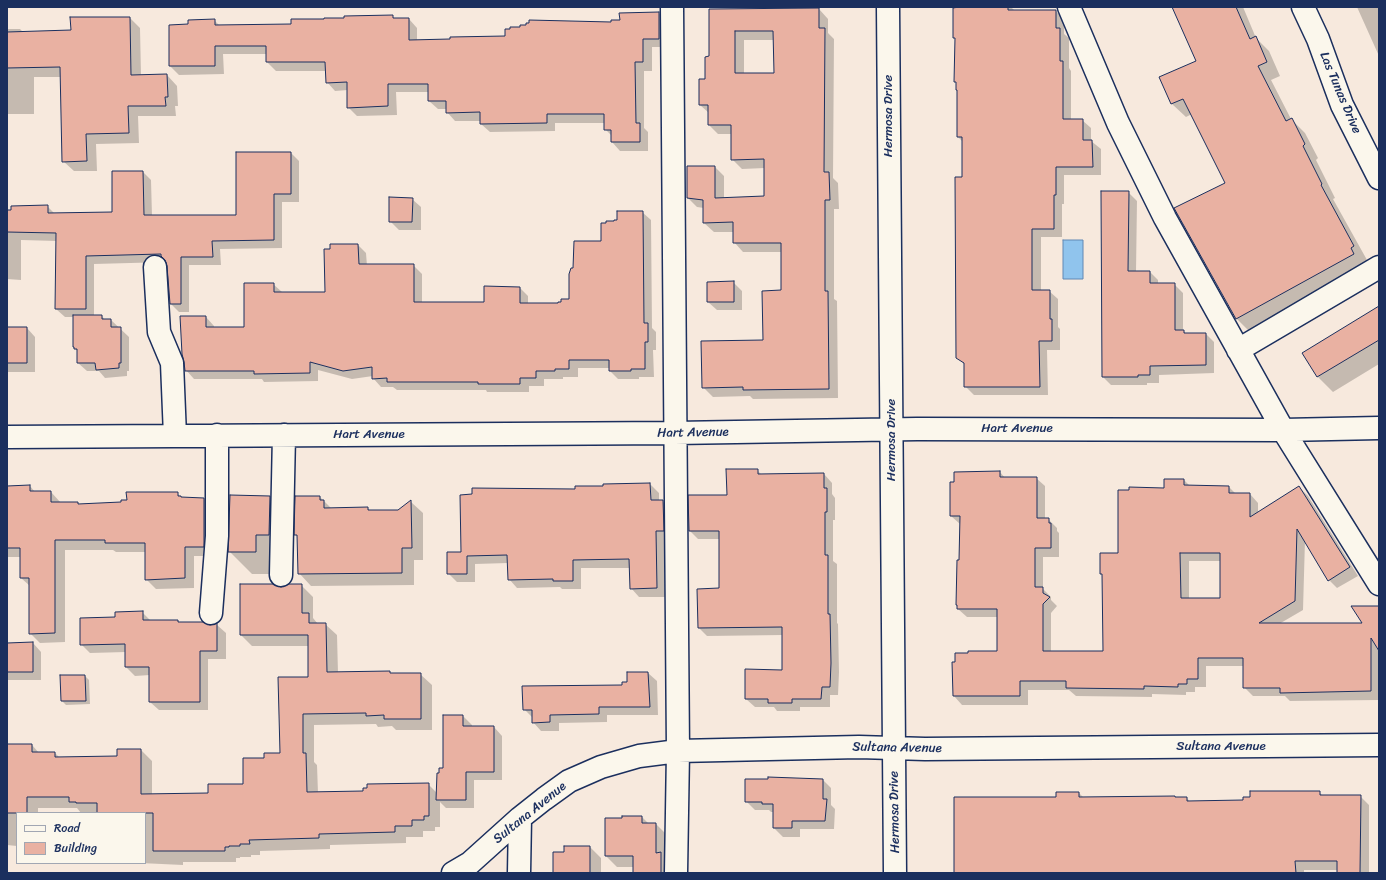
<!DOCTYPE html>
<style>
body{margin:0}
#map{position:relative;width:1386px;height:880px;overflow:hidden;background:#f7e9dd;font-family:Sriracha,sans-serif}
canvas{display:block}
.frame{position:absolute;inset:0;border:8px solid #1b2f5e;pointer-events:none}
.legend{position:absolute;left:16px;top:812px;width:130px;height:52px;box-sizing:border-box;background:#fbf7ec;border:1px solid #a1a7b3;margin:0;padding:5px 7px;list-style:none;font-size:12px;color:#1b2f5e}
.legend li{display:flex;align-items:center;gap:8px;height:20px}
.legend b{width:20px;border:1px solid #a1a7b3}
</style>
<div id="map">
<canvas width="1386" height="880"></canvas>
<div class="frame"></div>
<ul class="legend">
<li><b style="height:5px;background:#fbf7ec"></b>Road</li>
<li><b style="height:11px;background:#e9b1a2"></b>Building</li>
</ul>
</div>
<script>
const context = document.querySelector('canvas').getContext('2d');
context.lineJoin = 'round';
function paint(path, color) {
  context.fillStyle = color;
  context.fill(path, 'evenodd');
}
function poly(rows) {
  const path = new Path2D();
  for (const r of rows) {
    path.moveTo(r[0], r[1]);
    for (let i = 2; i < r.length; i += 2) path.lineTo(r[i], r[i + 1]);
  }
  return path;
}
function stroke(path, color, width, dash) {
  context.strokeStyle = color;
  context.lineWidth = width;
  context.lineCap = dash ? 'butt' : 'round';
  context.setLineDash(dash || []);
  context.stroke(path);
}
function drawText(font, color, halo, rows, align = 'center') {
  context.font = font + ' Sriracha,sans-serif';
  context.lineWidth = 3;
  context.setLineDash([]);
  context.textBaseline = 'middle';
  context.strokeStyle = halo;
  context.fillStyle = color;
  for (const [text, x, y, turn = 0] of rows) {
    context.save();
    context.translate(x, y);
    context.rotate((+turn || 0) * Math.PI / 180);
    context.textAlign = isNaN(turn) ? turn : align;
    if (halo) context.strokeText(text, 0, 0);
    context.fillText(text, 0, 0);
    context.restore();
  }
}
const water = poly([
 [1063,240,1083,240,1083,279,1063,279,1063,240]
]);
const shadow = poly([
 [960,7,1011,7,1015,11,1056,11,1064,20,1064,34,1069,38,1069,68,1071,71,1071,120,1082,120,1091,128,1091,141,1101,149,1101,175,1064,175,1064,204,1062,204,1062,237,1041,237,1041,291,1049,291,1058,299,1058,327,1060,329,1060,350,1047,350,1048,395,974,395,965,386,965,365,957,357,964,178,964,143,958,137,958,91,957,90,957,83,955,81,956,39,954,37],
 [1173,7,1243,7,1256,38,1269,51,1280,76,1271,80,1291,119,1305,133,1318,158,1316,160,1335,198,1333,199,1367,260,1364,262,1367,267,1250,332,1236,318,1226,184,1192,114,1186,117,1172,104,1197,62],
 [1357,7,1379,7,1379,56],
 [819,9,828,19,828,33,834,39,833,178,838,183,839,209,834,209,834,299,837,301,838,398,753,399,750,396,713,397,703,387,764,341,782,291,782,252,743,252,734,242,734,232,714,232,704,223,704,208,697,207,688,198,715,167,724,176,724,198,765,197,765,168,742,169,732,159,732,134,718,134,709,125,709,113,700,105,700,80,706,80,710,57,710,10],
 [744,40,774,40,775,74,744,74],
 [659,13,667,22,667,47,652,47,652,71,644,71,644,128,648,132,648,151,620,151,612,142,612,136,605,129,605,123,555,123,555,131,490,132,481,124,481,121,455,121,447,112,447,109,438,109,429,101,429,92,396,92,397,115,357,116,348,107,348,90,335,91,327,82,326,71,276,71,267,62,267,54,223,54,224,74,179,75,170,66,170,26,189,25,214,20,220,26,292,25,325,20,392,16,395,19,409,19,417,28,417,41,506,37,612,23],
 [130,18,140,28,141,76,167,75,177,86,178,106,175,106,176,116,138,116,139,143,96,144,97,171,74,171,63,161,62,77,34,77,34,114,7,114,7,29,20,29,23,32,72,31],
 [291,153,299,161,299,202,282,202,282,248,220,249,221,265,189,265,189,312,179,312,171,304,167,262,94,264,94,316,102,316,105,320,111,320,129,337,129,371,127,371,127,376,105,378,99,371,87,371,78,363,78,351,75,349,74,317,65,317,56,309,57,241,21,240,21,280,7,279,7,211,47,206,55,214,113,213,143,172,151,180,152,216,237,216],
 [1128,192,1137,201,1136,272,1150,272,1158,280,1158,284,1174,284,1183,293,1183,330,1186,334,1206,334,1214,342,1214,373,1159,375,1159,383,1147,383,1147,385,1111,385,1103,377],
 [412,199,421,207,421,230,399,230,390,221],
 [642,212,651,220,652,328,656,332,656,350,653,350,654,377,639,377,639,379,618,379,610,371,610,368,578,368,578,377,563,377,563,379,544,379,544,386,529,386,529,392,487,392,486,390,397,390,393,387,381,387,373,378,373,376,352,379,318,370,318,381,264,382,262,379,194,379,186,370,206,317,214,326,214,328,245,328,273,284,282,292,326,293,358,245,366,253,367,266,414,266,422,274,422,303,485,303,520,288,528,296,528,304,559,304,570,300,574,269,602,242,618,221],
 [733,282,742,291,742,310,717,310,708,302],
 [1379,308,1379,364,1333,392,1318,377,1304,353],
 [7,328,27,328,35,337,35,372,7,372],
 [757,470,762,475,824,474,832,483,832,494,835,498,835,520,833,520,833,561,837,564,837,623,838,624,839,672,838,695,830,695,830,707,800,707,800,711,777,711,774,707,755,707,746,699,783,671,783,635,707,636,699,628,720,589,720,539,698,539,690,531],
 [1000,472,1005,478,1036,478,1045,486,1045,519,1048,519,1057,528,1057,531,1059,533,1059,557,1043,557,1043,589,1051,597,1051,600,1057,606,1051,613,1051,652,1104,652,1103,575,1101,573,1119,554,1165,489,1184,480,1190,486,1229,487,1236,494,1250,494,1258,503,1258,513,1299,487,1308,496,1358,576,1337,588,1329,580,1305,540,1303,610,1279,624,1364,624,1379,607,1379,700,1290,701,1285,696,1253,696,1244,687,1244,666,1206,666,1206,687,1195,687,1195,692,1186,692,1186,695,1152,694,1152,697,1076,696,1069,690,1028,690,1028,705,962,705,954,696,953,663,998,652,998,617,967,617,958,609,960,524,951,516],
 [1189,561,1221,561,1221,599,1189,599],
 [650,484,659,493,659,502,663,502,672,510,672,539,664,539,665,597,639,597,631,588,631,568,581,568,581,589,562,589,560,587,517,588,509,579,508,563,475,564,475,582,457,582,448,573,462,553,576,490],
 [30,486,35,492,51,492,61,503,78,503,80,505,122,503,177,493,182,498,204,499,214,509,213,556,194,556,194,588,156,589,146,579,146,552,116,552,113,550,65,550,65,642,40,643,30,633,30,586,21,578,21,557,7,557,7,487],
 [270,497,292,520,278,574,252,574,229,551],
 [320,497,332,509,368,508,370,511,399,511,411,502,423,513,423,560,414,560,414,585,311,586,299,573,298,537,295,534],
 [301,585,313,597,313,618,318,624,325,624,337,635,338,673,389,672,391,674,420,674,432,685,432,730,396,730,392,726,378,727,376,724,314,725,314,762,317,765,318,793,364,792,428,784,437,793,440,774,444,769,463,716,472,725,472,727,494,727,502,736,502,780,474,780,474,808,446,808,440,802,440,827,435,827,435,831,423,831,423,837,406,837,406,843,330,845,330,849,260,851,260,855,251,855,251,857,240,857,240,858,236,858,236,862,183,862,183,865,140,863,145,863,145,813,81,813,77,808,38,808,38,813,17,813,17,846,7,845,7,745,32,745,39,753,55,753,60,758,118,757,141,750,152,761,152,795,209,794,244,785,265,759,281,754,309,678,309,646,252,646,241,635,281,589],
 [142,612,151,621,178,621,180,623,210,626,217,625,226,633,226,659,208,659,208,710,159,710,150,702,150,675,135,676,126,667,126,652,90,653,81,644,116,618],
 [33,643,41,652,41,680,7,680,7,644],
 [648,673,657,681,658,715,607,715,607,722,559,723,559,731,541,731,533,722,533,718,524,709,623,686],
 [61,676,85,676,89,680,90,704,66,705,62,701],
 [768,780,823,780,831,788,831,805,835,809,834,829,800,829,800,837,783,837,774,828,774,812,771,812,769,810,755,810,746,801],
 [1319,792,1323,796,1360,796,1369,805,1369,873,1338,873,1338,870,1304,870,1304,873,955,873,1057,798,1079,793,1084,798,1187,798,1190,802,1244,801],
 [642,817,649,824,656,824,667,835,672,873,634,873,634,867,617,867,606,856],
 [590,847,601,858,601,873,554,873,565,853]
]);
const building = poly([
 [959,7,1008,7,1008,10,1056,10,1056,28,1060,28,1060,61,1063,61,1063,119,1083,119,1083,140,1092,140,1093,167,1056,167,1056,195,1054,195,1054,229,1032,229,1032,290,1050,290,1050,319,1052,319,1052,341,1039,341,1040,387,964,387,964,363,956,358,955,177,962,177,962,137,957,137,957,90,956,90,956,82,954,82,955,38,953,38,953,8,959,7],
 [1172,7,1236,7,1250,39,1256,36,1267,62,1258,66,1286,121,1292,118,1305,144,1303,146,1322,184,1321,185,1354,246,1351,248,1354,254,1236,319,1174,208,1225,183,1183,99,1171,104,1159,77,1196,61,1172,7],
 [819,8,819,28,825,28,824,172,829,172,830,200,825,200,825,291,828,291,829,389,743,390,743,387,702,388,701,341,763,340,762,291,781,290,781,243,733,243,733,222,703,223,703,200,687,198,687,166,715,166,715,198,764,196,764,159,731,160,731,125,708,125,708,105,699,105,699,79,705,79,705,57,709,56,709,9,819,8],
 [735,31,773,31,774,73,735,73,735,31],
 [659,12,659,39,643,39,643,62,635,62,636,123,640,123,640,142,611,142,611,130,604,130,604,114,547,114,547,123,480,124,480,112,446,113,446,101,428,101,428,84,388,84,388,106,347,108,347,82,326,83,325,62,266,62,266,46,215,46,215,66,169,66,169,25,188,24,188,20,215,19,215,25,291,24,291,19,324,19,324,18,344,18,344,16,393,15,393,18,409,18,409,40,450,39,450,37,505,36,505,29,510,29,510,27,520,27,520,25,526,25,526,23,529,23,529,20,611,22,611,20,620,20,619,13,659,12],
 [70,17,130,17,131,75,167,74,168,97,165,97,166,106,128,106,129,133,86,134,87,161,62,162,60,67,7,68,7,32,71,30,70,17],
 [236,152,291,152,291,194,274,194,274,240,212,241,213,257,181,257,181,304,170,304,167,266,165,260,161,256,161,254,86,256,86,309,55,309,56,233,7,232,7,210,11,210,11,206,48,205,48,213,112,212,112,171,143,171,144,215,236,215,236,152],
 [1101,191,1129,191,1128,271,1150,271,1150,283,1175,283,1175,330,1184,330,1184,333,1206,333,1206,365,1150,366,1150,375,1138,375,1138,377,1102,377,1101,191],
 [389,197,413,198,412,222,389,222,389,197],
 [617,211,643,211,644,323,648,323,648,342,645,342,645,369,631,369,631,371,609,371,609,360,569,360,569,369,555,369,555,371,536,371,536,378,520,378,520,384,478,384,478,382,387,382,387,378,372,379,372,367,343,371,310,362,310,373,254,374,254,371,185,371,184,362,182,354,180,316,206,316,206,327,244,327,244,283,274,283,274,292,325,292,324,249,330,249,330,244,358,244,359,264,414,264,414,302,484,302,484,286,520,287,520,303,558,303,558,302,561,302,561,299,569,299,569,274,571,268,573,268,574,241,601,241,601,223,606,223,606,221,614,221,614,220,617,220,617,211],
 [734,281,734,302,707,302,707,282,734,281],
 [1379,306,1379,340,1317,377,1302,353,1379,306],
 [73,315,102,315,102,319,111,319,111,327,121,327,121,363,119,363,119,368,96,370,95,363,77,363,77,349,74,349,74,347,73,347,73,315],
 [7,327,27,327,27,363,7,363,7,327],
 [726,469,758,469,758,474,824,473,824,488,827,488,827,512,825,512,825,555,828,555,828,614,830,614,831,663,830,687,822,687,821,699,792,699,792,703,768,703,768,699,745,699,745,669,782,670,782,627,698,628,697,589,719,588,719,531,689,531,688,495,727,495,726,469],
 [1000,471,1000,477,1037,477,1037,518,1049,518,1049,523,1051,523,1051,548,1035,548,1035,587,1043,587,1043,593,1050,597,1043,604,1043,651,1103,651,1102,574,1100,574,1100,553,1118,553,1118,490,1129,490,1129,487,1164,488,1164,479,1184,479,1184,485,1229,486,1229,493,1250,493,1250,517,1299,486,1350,567,1328,581,1297,529,1295,601,1259,623,1362,623,1351,606,1379,606,1379,651,1371,638,1371,691,1280,693,1280,688,1243,688,1243,658,1198,658,1198,679,1187,679,1187,684,1178,684,1178,687,1144,686,1144,689,1066,688,1066,681,1020,681,1020,696,953,696,952,662,955,662,955,653,968,653,968,651,997,651,997,609,957,609,957,605,956,605,957,560,959,560,960,516,950,516,950,482,954,482,954,472,1000,471],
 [1180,553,1220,553,1220,598,1181,598,1180,553],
 [650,483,651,500,663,500,664,531,656,531,657,588,630,589,629,559,573,560,573,581,553,581,553,579,508,580,507,555,467,556,467,574,447,574,447,552,461,552,460,495,472,494,472,488,575,489,575,486,603,486,603,484,650,483],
 [30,485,30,491,51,491,51,502,78,502,78,504,121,502,121,500,127,500,126,492,178,492,178,496,181,496,181,497,204,498,204,547,185,547,185,578,145,580,145,543,105,543,105,540,55,540,55,633,29,634,29,578,20,578,20,548,7,548,7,486,30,485],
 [230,495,270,496,269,535,256,535,256,552,228,552,230,495],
 [295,496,320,496,320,500,324,500,324,508,368,507,368,510,398,510,411,500,412,548,402,548,402,573,298,574,297,535,294,535,295,496],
 [240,584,273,584,281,587,289,584,302,584,302,613,309,613,309,623,326,623,327,672,390,671,390,673,421,673,421,719,384,719,384,715,366,716,366,713,303,714,303,753,306,753,307,792,363,791,363,788,367,788,367,784,429,783,429,816,424,816,424,820,412,820,412,826,395,826,395,832,319,834,319,838,249,840,250,844,240,844,240,846,229,846,229,847,225,847,225,851,153,851,153,813,97,813,97,803,76,803,76,802,69,802,69,797,27,797,27,813,7,813,7,744,32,744,32,752,55,752,55,757,117,756,117,749,141,749,141,794,208,793,208,784,243,784,243,758,264,758,264,753,280,753,278,677,308,677,308,635,240,635,240,584],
 [143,611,143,620,178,620,178,622,203,622,210,625,217,623,217,651,200,651,200,702,149,702,149,667,125,667,125,644,80,645,80,618,115,617,115,612,143,611],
 [33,642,33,672,7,672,7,643,33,642],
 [627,672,648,672,650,707,599,707,599,714,550,715,550,722,532,723,532,710,523,710,522,686,622,685,622,682,627,682,627,672],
 [60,675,85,675,86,701,61,701,60,675],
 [443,715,463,715,463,726,494,726,494,772,466,772,466,800,436,800,437,773,439,773,439,768,443,768,443,715],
 [768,777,823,779,823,799,827,799,825,821,792,821,792,828,773,828,773,804,762,804,762,802,745,802,745,779,768,779,768,777],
 [1250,791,1320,791,1320,795,1361,795,1360,873,1337,873,1337,861,1295,861,1296,873,954,873,954,797,1056,797,1056,792,1079,792,1079,797,1175,796,1175,797,1187,797,1187,801,1243,800,1243,797,1250,797,1250,791],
 [622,816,642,816,642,823,656,823,656,853,661,852,661,873,633,873,633,856,605,856,605,818,622,818,622,816],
 [564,846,590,846,590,873,553,873,553,852,564,852,564,846]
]);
const minor = poly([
 [672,7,678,751,676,873],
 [888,7,895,873],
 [1069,7,1118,123,1165,218,1283,430,1379,584],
 [155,267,159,332,172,363,175,436],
 [1238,350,1379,267],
 [7,437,675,433,917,429,1283,430,1379,428],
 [281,575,284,435],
 [211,613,217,536,217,435],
 [453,873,470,863,520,818,544,799,569,781,601,767,639,756,678,751,859,747,925,749,1379,745],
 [519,873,520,818]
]);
const major = poly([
 [1303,7,1318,39,1342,105,1379,178]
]);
const streetNames = [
 ["Las Tunas Drive",1340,93,67],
 ["Hermosa Drive",889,116,-90],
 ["Hart Avenue",1017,429],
 ["Hart Avenue",693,433,-1],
 ["Hart Avenue",369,435],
 ["Hermosa Drive",892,440,-90],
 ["Sultana Avenue",1221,747],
 ["Sultana Avenue",897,748,1],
 ["Hermosa Drive",895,812,-91],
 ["Sultana Avenue",530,813,-39]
];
paint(water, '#90c4ed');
stroke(water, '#6188b4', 1);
paint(shadow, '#0003');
paint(building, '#e9b1a2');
stroke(building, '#1b2f5e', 1);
stroke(minor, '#1b2f5e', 25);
stroke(major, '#1b2f5e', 25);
stroke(minor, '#fbf7ec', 22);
stroke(major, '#fbf7ec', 22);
drawText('13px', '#1b2f5e', '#fbf7ec', streetNames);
</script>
